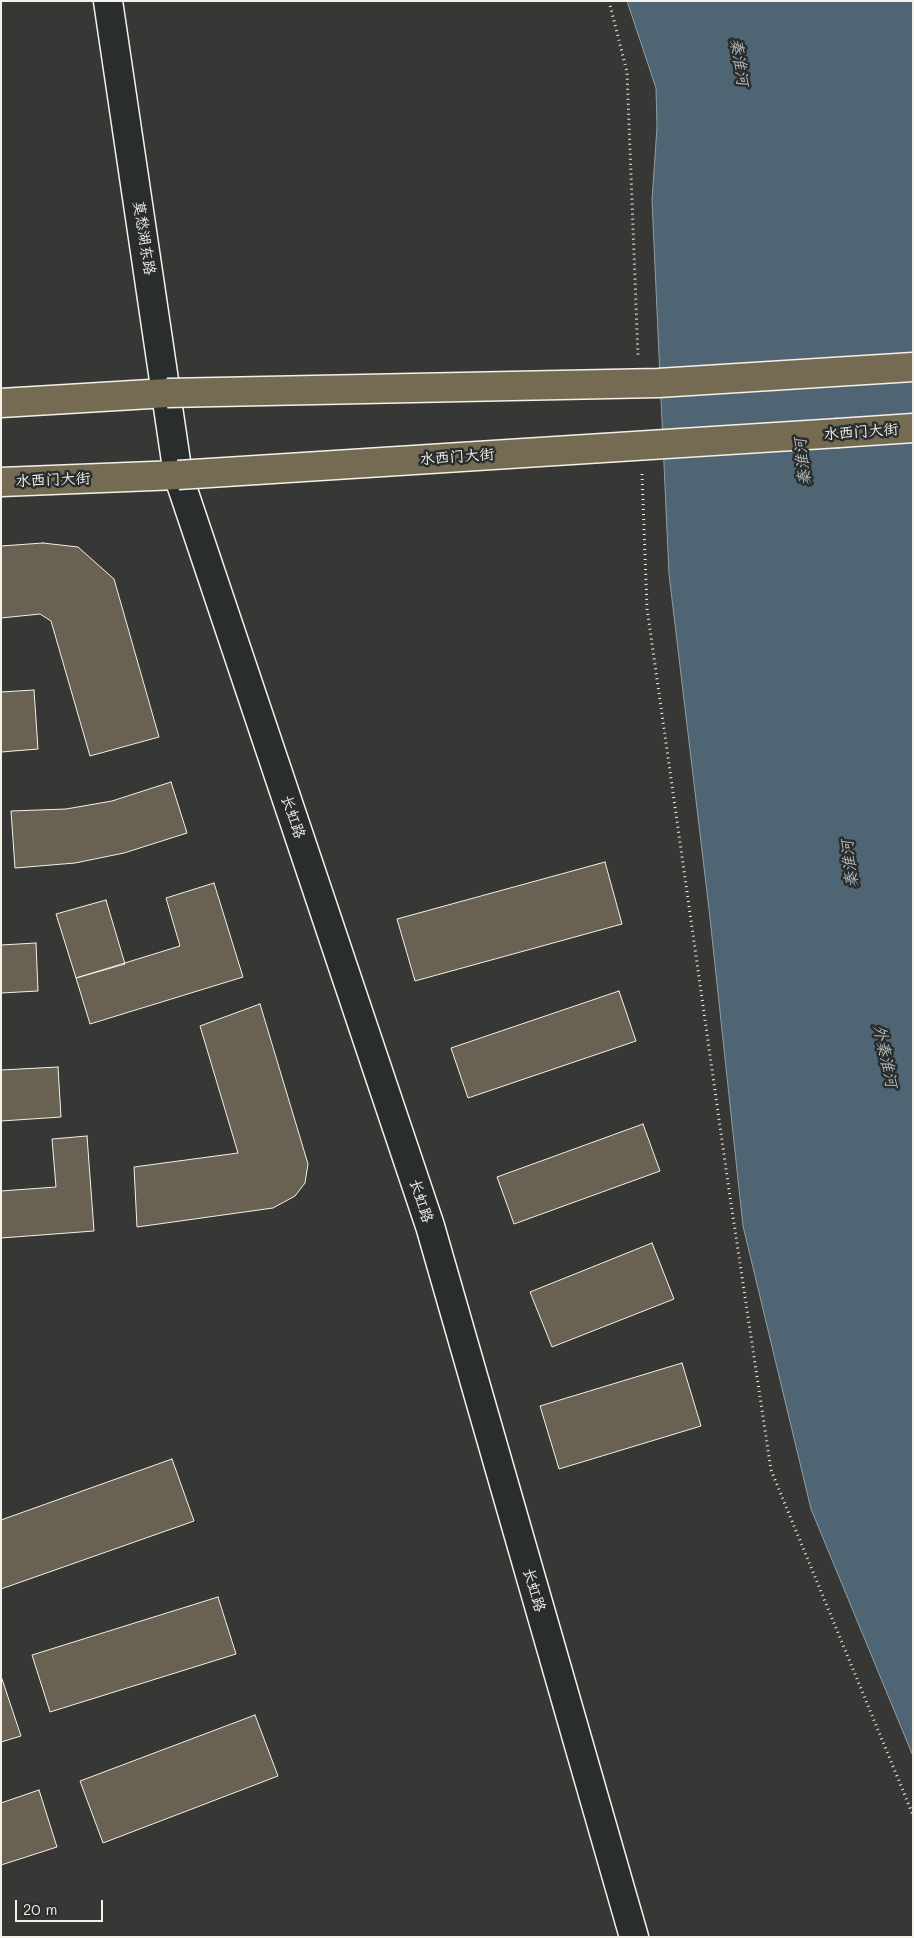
<!DOCTYPE html>
<meta charset="utf-8">
<style>
body{margin:0}
#map{position:relative;width:914px;height:1938px;overflow:hidden;background:#373835;font-family:Mali,sans-serif}
canvas{display:block}
.frame{position:absolute;inset:0;border:2px solid #f4f1e8;pointer-events:none}
.scale{position:absolute;left:15px;top:1900px;width:88px;height:22px;box-sizing:border-box;border:2px solid #f4f1e8;border-top:0;padding-left:6px;font-size:15px;line-height:18px;white-space:nowrap;color:#f4f1e8;-webkit-text-stroke:4px #2a2d2e;paint-order:stroke}
</style>
<div id="map">
<canvas width="914" height="1938"></canvas>
<div class="frame"></div>
<div class="scale">20 m</div>
</div>
<script>
const context = document.querySelector('canvas').getContext('2d');
context.lineJoin = 'round';
function paint(path, color) {
  context.fillStyle = color;
  context.fill(path, 'evenodd');
}
function poly(rows) {
  const path = new Path2D();
  for (const r of rows) {
    path.moveTo(r[0], r[1]);
    for (let i = 2; i < r.length; i += 2) path.lineTo(r[i], r[i + 1]);
  }
  return path;
}
function stroke(path, color, width, dash) {
  context.strokeStyle = color;
  context.lineWidth = width;
  context.lineCap = dash ? 'butt' : 'round';
  context.setLineDash(dash || []);
  context.stroke(path);
}
function drawText(font, color, halo, rows, align = 'center') {
  context.font = font + ' Mali,"LXGW WenKai TC",sans-serif';
  context.lineWidth = 5;
  context.setLineDash([]);
  context.textBaseline = 'middle';
  context.strokeStyle = halo;
  context.fillStyle = color;
  for (const [text, x, y, turn = 0] of rows) {
    context.save();
    context.translate(x, y);
    context.rotate((+turn || 0) * Math.PI / 180);
    context.textAlign = isNaN(turn) ? turn : align;
    if (halo) context.strokeText(text, 0, 0);
    context.fillText(text, 0, 0);
    context.restore();
  }
}
const water = poly([
 [627,1,913,1,913,1756,811,1509,743,1226,709,909,669,574,652,200,657,127,656,88,627,1]
]);
const building = poly([
 [43,543,78,547,114,579,159,737,90,756,51,621,40,614,1,618,1,546,43,543],
 [34,690,38,749,1,752,1,692,34,690],
 [171,782,187,833,124,853,75,863,15,868,11,811,66,809,112,801,171,782],
 [605,862,622,924,415,981,397,919,605,862],
 [214,883,243,977,90,1024,76,978,180,946,166,898,214,883],
 [106,900,125,964,76,978,56,914,106,900],
 [36,943,38,991,1,993,1,945,36,943],
 [619,991,636,1041,468,1098,451,1048,619,991],
 [260,1004,308,1164,305,1183,295,1196,273,1208,137,1227,134,1167,238,1153,200,1026,260,1004],
 [58,1067,61,1117,1,1121,1,1070,58,1067],
 [643,1124,660,1171,514,1224,497,1177,643,1124],
 [87,1136,94,1231,1,1238,1,1191,56,1187,52,1139,87,1136],
 [652,1243,674,1299,552,1347,530,1292,652,1243],
 [682,1363,701,1426,559,1469,540,1406,682,1363],
 [172,1459,194,1521,1,1589,1,1520,172,1459],
 [218,1597,236,1654,50,1712,32,1655,218,1597],
 [1,1676,21,1736,1,1742,1,1676],
 [255,1715,278,1776,103,1843,80,1781,255,1715],
 [39,1790,57,1847,1,1865,1,1803,39,1790]
]);
const path = poly([
 [609,1,627,72,638,356],
 [642,474,647,608,729,1190,771,1470,913,1815]
]);
const tertiary = poly([
 [108,1,178,475]
]);
const secondary = poly([
 [178,475,430,1226,634,1937]
]);
const primary = poly([
 [1,403,167,393],
 [839,433,913,428],
 [1,482,178,475]
]);
const primaryBridge = poly([
 [167,393,658,383,913,367],
 [178,475,839,433]
]);
const streetNames = [
 ["莫愁湖东路",144,238,81],
 ["水西门大街",861,432,-4],
 ["水西门大街",457,457,-4],
 ["水西门大街",53,480,-2],
 ["长虹路",293,817,71],
 ["长虹路",421,1201,72],
 ["长虹路",534,1590,74]
];
const waterNames = [
 ["秦淮河",739,62,81],
 ["秦淮河",803,462,-97],
 ["秦淮河",850,864,-97],
 ["外秦淮河",885,1056,78]
];
paint(water, '#506574');
stroke(water, '#929da2', 1);
paint(building, '#696252');
stroke(building, '#f4f1e8', 1);
stroke(tertiary, '#f4f1e8', 31);
stroke(secondary, '#f4f1e8', 31);
stroke(primary, '#f4f1e8', 31);
stroke(path, '#f4f1e8', 3, [1, 4]);
stroke(tertiary, '#2a2d2e', 28);
stroke(secondary, '#2a2d2e', 28);
stroke(primary, '#746b52', 28);
stroke(primaryBridge, '#f4f1e8', 31, []);
stroke(primaryBridge, '#746b52', 28);
drawText('15px', '#f4f1e8', '#2a2d2e', streetNames);
drawText('italic 16px', '#b2b9ba', '#2a2d2e', waterNames);
</script>
